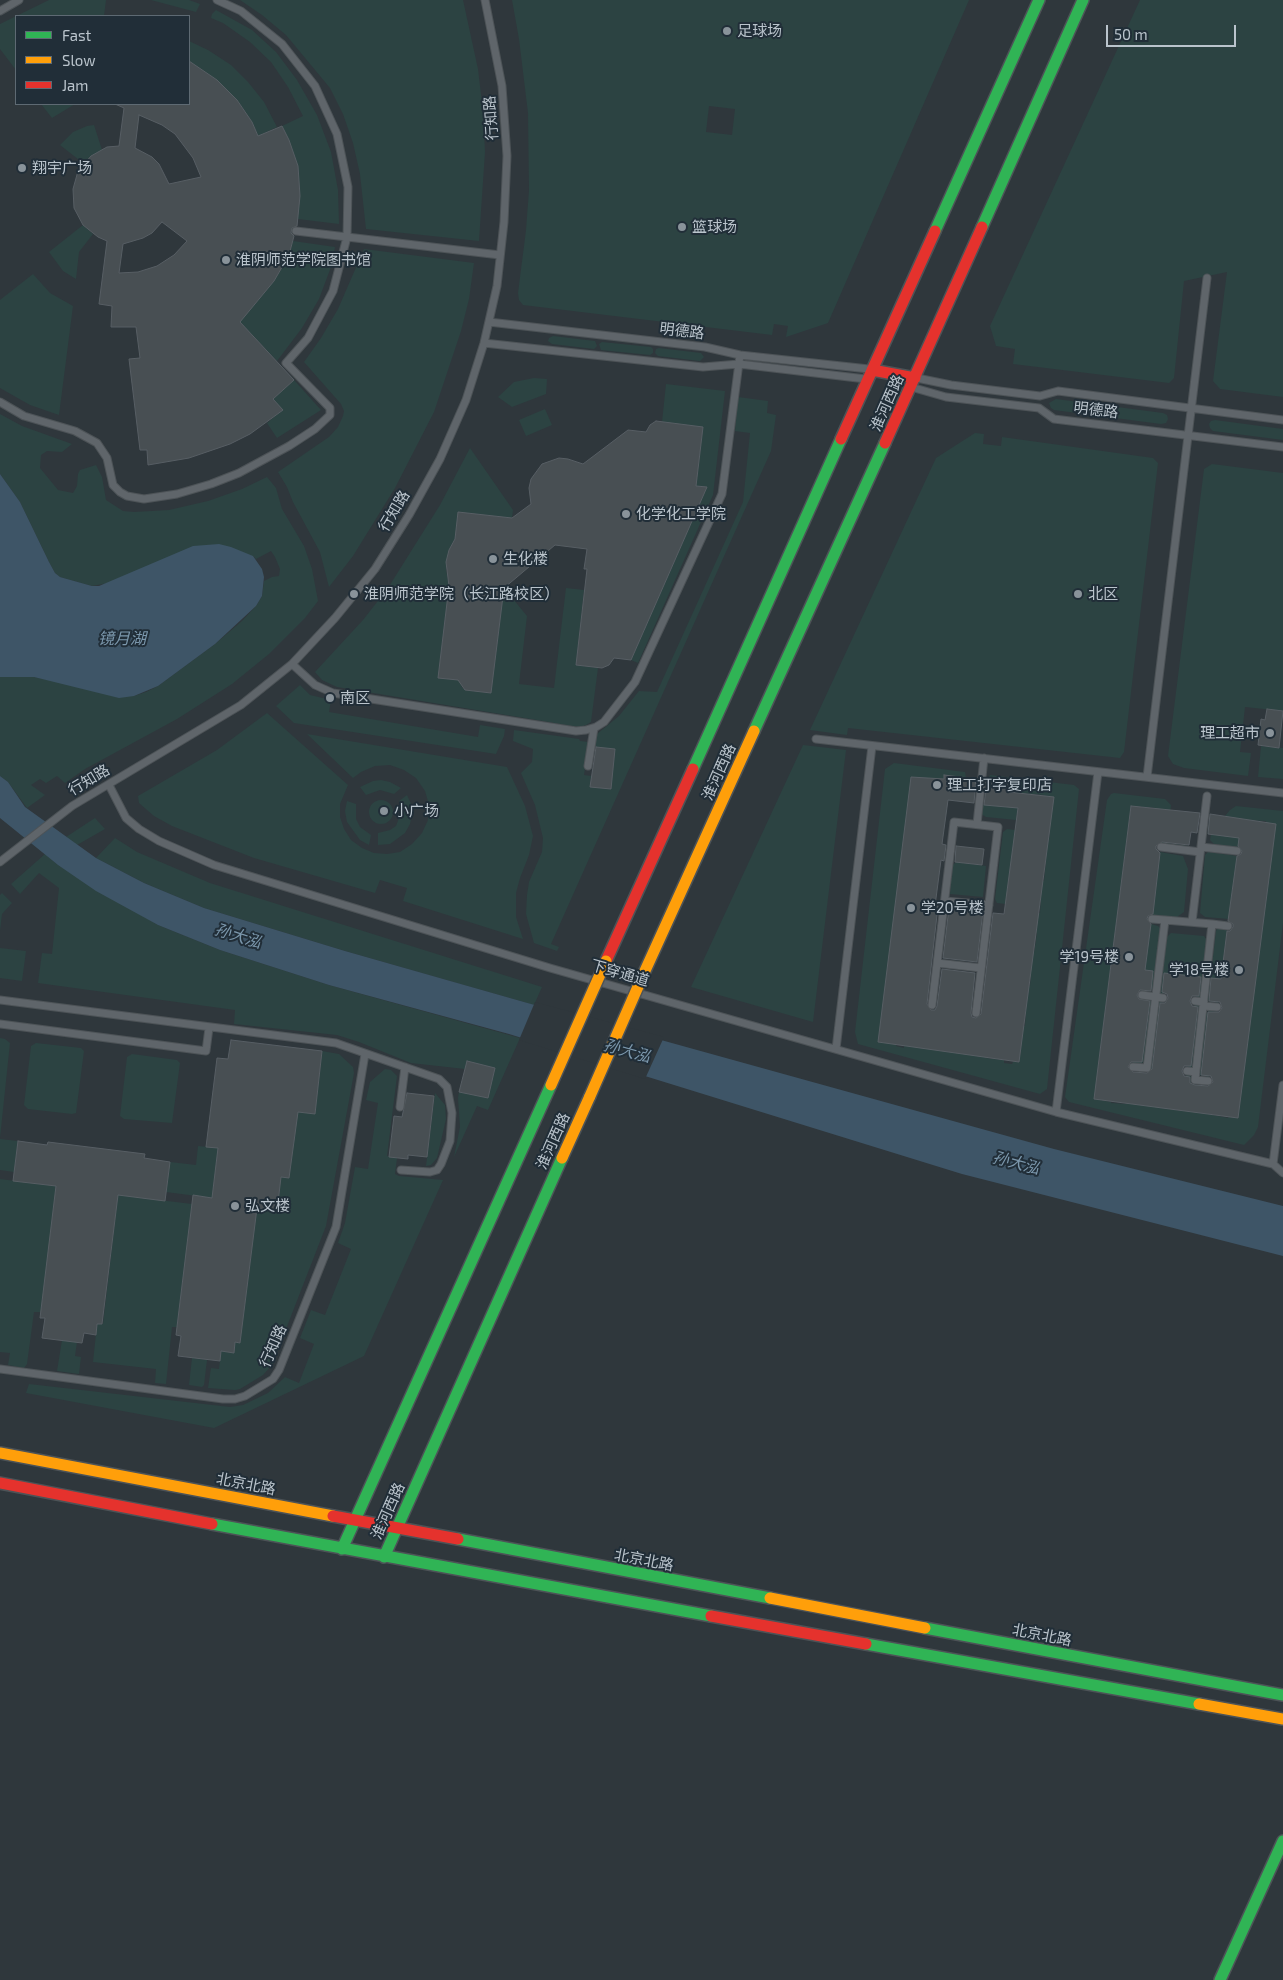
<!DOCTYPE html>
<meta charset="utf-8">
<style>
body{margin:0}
#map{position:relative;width:1283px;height:1980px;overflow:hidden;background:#2f373c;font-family:"Exo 2",sans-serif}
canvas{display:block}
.legend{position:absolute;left:15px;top:15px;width:175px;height:90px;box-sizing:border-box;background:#212e38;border:1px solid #5e6a73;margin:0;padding:6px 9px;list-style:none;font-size:15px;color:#bac4cc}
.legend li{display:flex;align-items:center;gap:10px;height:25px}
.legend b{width:25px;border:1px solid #5e6a73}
.scale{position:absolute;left:1106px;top:25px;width:130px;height:22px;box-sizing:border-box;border:2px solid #bac4cc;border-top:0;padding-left:6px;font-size:15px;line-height:18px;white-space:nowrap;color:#bac4cc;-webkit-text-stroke:4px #212e38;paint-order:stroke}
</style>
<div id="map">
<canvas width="1283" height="1980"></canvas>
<ul class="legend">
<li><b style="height:6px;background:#30b455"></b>Fast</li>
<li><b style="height:6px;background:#ff9f0a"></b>Slow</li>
<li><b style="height:6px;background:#e5322d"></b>Jam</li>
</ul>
<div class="scale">50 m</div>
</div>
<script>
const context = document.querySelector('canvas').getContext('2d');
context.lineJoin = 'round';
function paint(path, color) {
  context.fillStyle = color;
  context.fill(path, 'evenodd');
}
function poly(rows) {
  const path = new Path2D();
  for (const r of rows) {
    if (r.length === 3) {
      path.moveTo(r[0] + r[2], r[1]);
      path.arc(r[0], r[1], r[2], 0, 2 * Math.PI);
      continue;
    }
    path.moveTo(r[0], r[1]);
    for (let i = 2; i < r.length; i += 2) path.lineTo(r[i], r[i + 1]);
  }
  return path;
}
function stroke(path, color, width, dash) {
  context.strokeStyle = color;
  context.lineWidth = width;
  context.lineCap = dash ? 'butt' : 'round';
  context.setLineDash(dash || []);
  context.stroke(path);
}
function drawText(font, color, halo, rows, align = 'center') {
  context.font = font + ' "Exo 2","Noto Sans SC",sans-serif';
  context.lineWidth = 4;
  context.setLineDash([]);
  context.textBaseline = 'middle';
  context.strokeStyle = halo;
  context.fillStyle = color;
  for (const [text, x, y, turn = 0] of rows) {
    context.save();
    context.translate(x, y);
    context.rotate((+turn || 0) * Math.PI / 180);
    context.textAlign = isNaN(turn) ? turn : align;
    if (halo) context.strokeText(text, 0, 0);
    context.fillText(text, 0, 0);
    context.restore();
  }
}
const green = poly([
 [49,0,106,0,104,16,16,16,16,70,0,49,0,24],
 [151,0,189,0,200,4,196,12],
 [240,0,463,0,478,69,483,111,485,152,479,241,366,229,360,174,353,143,343,114,330,88,286,35,262,15],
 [512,0,969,0,828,323,786,337,788,326,774,324,772,335,523,305,519,300,518,293,526,230,529,190,528,113,519,39],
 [709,106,735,109,732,135,706,132],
 [1140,0,1283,0,1283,397,1220,389,1213,381,1227,272,1184,281,1174,378,1169,383,1013,364,1015,349,996,346,990,326],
 [216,10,252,30,276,52,297,80,317,115,331,152,338,190,339,224,298,219,297,166,289,140,282,126,303,116,288,87,271,62,250,42,223,23,211,18,212,14],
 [189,41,208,50,231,65,248,82,264,102,277,127,258,136,252,122,237,100,217,80,189,62],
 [41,104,75,104,52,118],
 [94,125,102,150,91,156,83,163,60,145,73,132,87,126],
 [83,225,93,234,79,252,76,279,63,271,49,252],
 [293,241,335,247,331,267,319,299,302,328,277,361,222,303,255,304,274,281,289,255],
 [364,249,474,263,469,299,461,331,434,412,395,488,353,556,329,587,320,552,293,502,287,487,278,472,329,437,338,427,343,416,344,411,341,404,304,362,321,338,338,309],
 [33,274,50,293,73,306,59,415,30,405,0,388,0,300],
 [553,336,595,341,597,346,594,349,552,344,548,341,549,338],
 [602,342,651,347,653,349,653,353,650,355,601,350,599,344],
 [659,348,701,353,704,357,700,361,658,356,655,353,656,349],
 [534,378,547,379,546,394,512,407,498,397,514,382],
 [294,380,321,410,277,438,267,423,282,410,273,399],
 [666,384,725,391,713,495,638,663,631,660,707,487,696,486,703,428,662,422],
 [738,397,768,401,767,413,776,415,771,451,551,944,559,947,557,951,534,943,526,914,527,895,529,882,542,852,543,838,535,805,521,773,532,762,533,749,513,741,514,730,579,739,580,741,589,742,584,775,591,776,590,787,611,789,615,749,594,747,597,734,619,716,639,691,657,692,743,502,750,433,735,431],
 [1056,399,1163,413,1167,415,1168,419,1166,423,1161,424,1054,410,1051,408,1049,403],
 [545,409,552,425,526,436,519,420],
 [0,414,22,426,72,444,62,452,47,451,41,455,40,468,58,490,73,493,77,486,78,474,80,470,96,465,102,477,106,500,123,511,134,512,169,510,208,501,242,489,267,477,276,488,282,509,304,546,312,569,318,601,305,618,269,654,232,684,177,719,85,769,65,783,57,776,46,783,40,779,31,785,45,795,27,808,8,782,0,776,0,677,34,677,134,696,146,692,158,686,215,644,242,621,256,606,262,596,264,581,272,577,279,576,280,569,275,557,271,551,256,559,253,556,92,586,60,577,55,573,49,562,20,502,0,474],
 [1215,420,1283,429,1283,440,1213,431,1210,428,1209,424,1211,421],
 [975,433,984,434,983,444,1001,446,1002,437,1153,458,1158,463,1124,752,1120,758,848,728,847,735,810,730,936,458],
 [470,448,513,510,512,518,455,539,449,550,446,569,449,586,438,678,459,680,462,687,465,690,491,693,504,588,527,616,519,684,554,688,566,588,584,590,576,665,598,668,591,722,586,725,579,727,337,687,322,680,315,672,363,620,388,588,440,505],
 [1212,464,1283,473,1283,711,1245,707,1240,752,1251,753,1248,776,1184,768,1173,764,1168,756,1204,469],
 [300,685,310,695,331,700,329,712,478,737,480,725,505,729,504,736,496,754,294,723,276,706],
 [267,713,348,785,340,804,340,817,344,829,351,840,362,848,374,853,387,854,400,852,412,844,422,833,428,820,429,805,425,791,416,778,404,770,390,765,375,766,361,772,353,778,307,734,507,767,525,806,533,836,529,855,520,878,516,893,516,917,523,939,403,901,407,888,380,880,375,893,254,858,172,826,154,816,139,803,138,796,217,750],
 [803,745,846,750,813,1022,691,987],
 [1261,746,1283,748,1283,779,1258,777],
 [894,763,965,772,966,778,945,775,944,781,927,778,896,1046,904,1048,904,1045,963,1054,967,1019,991,1021,986,1058,1004,1060,1004,1063,1012,1064,1013,1062,1019,1062,1021,1050,1019,1049,1022,1026,1025,1026,1026,1010,1024,1010,1027,986,1030,986,1031,973,1029,972,1031,953,1034,953,1037,933,1034,932,1037,913,1040,913,1041,898,1039,897,1041,881,1044,881,1046,860,1043,859,1046,840,1049,840,1050,829,1047,828,1054,798,1044,796,1044,795,1020,793,1016,820,986,817,981,814,982,804,1007,807,1010,783,987,780,990,775,1074,785,1079,789,1047,1089,1040,1094,858,1044,855,1032,885,769],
 [381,780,390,782,401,788,394,794,380,790,366,795,360,787,373,781],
 [1114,793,1165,799,1171,805,1167,843,1189,846,1186,848,1161,846,1156,808,1131,806,1094,1099,1111,1102,1111,1103,1127,1104,1129,1094,1150,1074,1167,937,1171,933,1204,936,1207,940,1190,1084,1207,1086,1204,1113,1228,1118,1266,821,1241,820,1238,847,1214,844,1210,840,1211,834,1223,835,1225,816,1230,810,1236,806,1283,811,1283,923,1258,1127,1254,1135,1244,1145,1069,1102,1065,1097,1107,800,1111,794],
 [1166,973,1198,977,1182,1111,1150,1106],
 [407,795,412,806,412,814,410,824,405,833,390,844,378,845,378,833,390,830,396,826,401,813,399,801],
 [381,812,12],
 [347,801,356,804,356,819,360,827,371,835,369,845,360,840,347,822,345,811],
 [95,818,105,829,77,845,66,837],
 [1007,829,1015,830,1006,904,997,903,995,899,1003,832],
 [115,838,137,852,210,883,542,987,534,1005,345,951,204,908,144,883,96,858],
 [1160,852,1183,856,1188,869,1184,912,1177,917,1152,915,1157,853],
 [1208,852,1237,856,1229,919,1205,917,1200,913,1205,855],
 [45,854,58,865,158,925,220,950,329,985,520,1038,488,1110,477,1106,454,1157,460,1127,458,1098,459,1092,488,1098,495,1068,467,1061,465,1069,411,1063,359,1042,337,1035,234,1024,235,1010,38,983,42,953,52,954,59,888,39,873,20,894,11,884],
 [956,862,986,866,983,897,950,894,952,866],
 [2,893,12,903,2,914,0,931,0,895],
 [1151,924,1158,926,1161,929,1154,987,1150,990,1143,968,1145,968,1148,945,1148,928,1150,929],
 [1218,928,1227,929,1218,1003,1209,1001,1208,999,1216,931],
 [0,948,26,951,22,981,0,978],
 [1142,998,1152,1002,1145,1061,1142,1063,1133,1063],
 [1209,1011,1217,1012,1209,1077,1200,1075,1199,1072,1206,1014],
 [0,1038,5,1039,10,1043,0,1138],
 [36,1043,81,1048,84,1051,76,1113,72,1114,28,1109,24,1105,31,1046],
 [322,1051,339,1054,353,1067,354,1073,326,1226,272,1365,263,1375,240,1389,235,1390,208,1388,211,1368,219,1369,221,1351,233,1353,235,1342,240,1343,257,1208,277,1211,281,1177,289,1178,297,1112,315,1113],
 [132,1054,177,1060,180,1063,172,1123,124,1119,120,1116,127,1057],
 [385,1069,391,1070,397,1076,387,1156,397,1158,395,1174,399,1176,443,1180,364,1356,214,1428,26,1393,29,1384,230,1407,243,1405,268,1393,285,1377,299,1383,314,1344,300,1338,311,1310,325,1315,351,1249,338,1243,345,1223,355,1167,368,1169,378,1103,366,1100,370,1082],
 [435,1093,445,1105,446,1119,437,1158,431,1165,426,1166],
 [0,1139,18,1141,14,1172,0,1170],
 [198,1146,218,1148,212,1198,166,1192,170,1162,196,1165],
 [0,1179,56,1186,41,1312,34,1312,27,1364,24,1368,8,1365,10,1353,0,1352],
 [118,1195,192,1204,177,1327,172,1327,166,1384,155,1383,156,1369,93,1362,97,1324,103,1324],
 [62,1340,77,1342,75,1356,81,1357,79,1374,57,1371],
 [192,1358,207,1360,204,1385,202,1387,189,1385]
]);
const water = poly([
 [0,474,20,502,49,562,55,573,60,577,92,586,99,586,193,546,219,544,231,547,253,556,262,569,264,577,262,596,256,606,215,644,158,686,134,696,119,698,34,677,0,677],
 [0,776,8,782,25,807,96,858,144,883,204,908,345,951,524,1002,1054,1149,1283,1206,1283,1256,962,1174,509,1034,329,985,220,950,158,925,96,891,58,865,0,818]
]);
const pier = poly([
 [535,1002,664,1037,645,1079,519,1040]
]);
const building = poly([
 [189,61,217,80,237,100,252,122,258,136,282,126,289,140,298,166,300,196,297,226,292,228,291,233,294,236,289,255,274,281,240,322,294,380,273,399,283,410,250,434,230,444,189,458,148,465,147,450,140,450,129,359,140,358,136,327,111,327,112,306,99,304,107,241,98,237,83,225,74,208,73,189,78,171,91,156,107,147,119,146,124,108,115,104,189,104,189,61],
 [139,115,162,125,175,134,193,158,201,177,169,184,159,164,152,157,135,148,139,115],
 [162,222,187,241,174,255,157,266,138,272,119,273,123,244,143,238,152,233,162,222],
 [656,421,703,427,696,486,707,487,631,660,614,658,609,665,602,668,576,665,587,569,584,569,587,549,555,545,504,588,491,693,465,690,458,680,438,678,449,586,446,562,449,550,455,539,458,512,512,518,531,504,529,488,531,479,542,464,559,458,568,459,583,464,628,430,646,432,650,425,656,421],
 [1267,709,1283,711,1279,748,1258,745,1261,719,1265,720,1267,709],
 [596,747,615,749,611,789,590,787,596,747],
 [944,775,976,779,974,803,948,800,942,844,946,845,944,861,941,860,935,906,938,906,927,1004,931,1010,935,1010,937,1006,942,969,975,973,971,1013,972,1017,976,1018,981,1014,993,913,1004,914,1018,808,984,805,987,780,1010,783,1009,792,1054,797,1019,1062,878,1042,911,777,944,779,944,775],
 [1131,806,1200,813,1197,833,1191,832,1189,845,1162,842,1156,846,1156,849,1160,853,1153,914,1148,916,1147,919,1151,924,1145,970,1153,971,1151,991,1140,990,1137,995,1139,999,1150,1001,1142,1062,1131,1062,1128,1067,1133,1072,1147,1073,1152,1069,1160,1003,1165,1003,1168,998,1167,994,1162,992,1164,973,1201,977,1199,996,1192,996,1190,1001,1192,1006,1198,1007,1191,1066,1184,1066,1182,1071,1184,1076,1190,1077,1190,1083,1195,1085,1208,1086,1213,1082,1211,1076,1201,1075,1208,1012,1219,1012,1222,1008,1220,1002,1209,1001,1211,978,1221,979,1227,931,1230,931,1233,927,1233,924,1228,921,1237,856,1241,854,1242,851,1238,846,1239,838,1208,834,1210,814,1276,824,1238,1118,1094,1099,1131,806],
 [956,846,984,849,982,865,955,862,956,846],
 [949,908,983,911,977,962,943,958,949,908],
 [231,1040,322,1051,315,1114,298,1112,289,1178,281,1177,277,1211,257,1208,240,1343,235,1342,234,1353,221,1351,220,1361,178,1356,181,1336,176,1335,193,1195,212,1198,218,1148,206,1147,217,1058,228,1059,231,1040],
 [467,1061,495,1068,488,1098,459,1092,467,1061],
 [407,1093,434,1096,427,1157,408,1155,408,1159,389,1157,394,1116,402,1117,407,1093],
 [18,1141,47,1145,48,1142,145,1154,144,1158,170,1162,165,1201,118,1195,102,1324,97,1324,96,1335,84,1333,82,1343,42,1338,45,1318,40,1318,56,1186,13,1181,18,1141]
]);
const lane = poly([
 [0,11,19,0],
 [296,231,500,255],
 [489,322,705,347,740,355,869,369],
 [484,343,703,367,739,364,866,379],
 [917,378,951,385,1040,396,1058,391,1283,420],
 [911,387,946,397,1039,408,1054,419,1283,447],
 [0,402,24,416,75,431,97,443,107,458,113,485,120,492,127,496,144,499,177,494,211,484,239,473,289,446,315,429,330,415,330,408,286,363,308,338,333,291,347,237,348,187,337,134,315,86,282,44,241,11,217,0],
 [292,664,315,685,333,693,576,731,586,730,596,727,604,722,635,682,722,494,740,355],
 [816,739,1283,793],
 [588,766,594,728],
 [1147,777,1207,278],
 [109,785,126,818,139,829,159,841,214,865,550,968,1056,1112,1273,1164,1283,1173],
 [977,824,984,758],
 [1161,847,1200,852],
 [1201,847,1237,851],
 [0,862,72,806,241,705,292,664,335,618,375,569,409,515,440,459,466,400,484,343,497,286,504,222,507,156,502,86,485,0],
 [945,901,989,905],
 [1152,919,1165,920],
 [1192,922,1207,796],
 [1212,924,1228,926],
 [937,963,981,968],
 [1142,995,1163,998],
 [0,1000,336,1043,439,1079,447,1087,452,1113,450,1141,441,1164,437,1170,430,1172,401,1170],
 [1195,1001,1204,1002],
 [932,1005,954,822,998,827,976,1013],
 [1203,1006,1217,1007],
 [0,1024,206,1051,209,1028],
 [836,1049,872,746],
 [1133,1067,1147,1068,1165,920,1212,924,1195,1080,1208,1081],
 [1187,1071,1196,1072],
 [400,1107,405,1067],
 [1056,1112,1098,772],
 [1273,1164,1283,1085],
 [0,1369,223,1399,235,1399,245,1396,273,1379,279,1370,336,1227,365,1054]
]);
const fast = poly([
 [982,227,1083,0],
 [935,231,1039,0],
 [754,731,885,443],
 [693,769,841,439],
 [212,1524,711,1616],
 [458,1539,770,1598],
 [342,1549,551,1085],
 [384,1557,562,1158],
 [925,1628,1283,1695],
 [866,1644,1199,1704],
 [1220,1980,1283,1841]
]);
const slow = poly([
 [644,973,754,731],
 [562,1158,590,1096],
 [0,1453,333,1516],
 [770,1598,925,1628],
 [1199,1704,1283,1719]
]);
const jam = poly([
 [872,370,915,378],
 [841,439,935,231],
 [885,443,982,227],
 [606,961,693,769],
 [0,1483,212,1524],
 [333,1516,458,1539],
 [711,1616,866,1644]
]);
const slowBridge = poly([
 [551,1085,606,961],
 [590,1096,644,973]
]);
const markers = [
 [727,31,5,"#89939a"],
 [22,168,5,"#89939a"],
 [682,227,5,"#89939a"],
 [226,260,5,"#89939a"],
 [626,514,5,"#89939a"],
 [493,559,5,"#89939a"],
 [354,594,5,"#89939a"],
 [1078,594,5,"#89939a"],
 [330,698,5,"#89939a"],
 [1270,733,5,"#89939a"],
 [937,785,5,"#89939a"],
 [384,811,5,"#89939a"],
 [911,908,5,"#89939a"],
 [1129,957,5,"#89939a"],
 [1239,970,5,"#89939a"],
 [235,1206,5,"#89939a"]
];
const poiNames = [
 ["足球场",737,31],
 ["翔宇广场",32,168],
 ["篮球场",692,227],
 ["淮阴师范学院图书馆",236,260],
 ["化学化工学院",636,514],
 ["生化楼",503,559],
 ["淮阴师范学院（长江路校区）",364,594],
 ["北区",1088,594],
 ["南区",340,698],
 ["理工超市",1260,733,"right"],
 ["理工打字复印店",947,785],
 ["小广场",394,811],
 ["学20号楼",921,908],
 ["学19号楼",1119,957,"right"],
 ["学18号楼",1229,970,"right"],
 ["弘文楼",245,1206]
];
const streetNames = [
 ["行知路",491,118,-94],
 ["明德路",682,331,7],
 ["淮河西路",887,403,-66],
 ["明德路",1096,410,7],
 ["行知路",394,511,-59],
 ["淮河西路",719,772,-66],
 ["行知路",89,780,-31],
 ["下穿通道",620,973,16],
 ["淮河西路",553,1141,-66],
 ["行知路",273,1346,-66],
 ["北京北路",246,1484,11],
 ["淮河西路",388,1511,-66],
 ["北京北路",644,1560,11],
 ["北京北路",1042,1635,11]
];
const waterNames = [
 ["镜月湖",122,639],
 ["孙大泓",238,936,18],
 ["孙大泓",627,1051,16],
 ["孙大泓",1016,1163,15]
];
paint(green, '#2c4342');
paint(water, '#3e5567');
paint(pier, '#2f373c');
paint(building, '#484f53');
stroke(building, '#575e64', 1);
stroke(lane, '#4d5357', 9);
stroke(fast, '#4d5357', 14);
stroke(slow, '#4d5357', 14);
stroke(jam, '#4d5357', 14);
stroke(lane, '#5f656a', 7);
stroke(fast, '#30b455', 11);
stroke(slow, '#ff9f0a', 11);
stroke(jam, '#e5322d', 11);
stroke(slowBridge, '#4d5357', 14, []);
stroke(slowBridge, '#ff9f0a', 11);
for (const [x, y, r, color] of markers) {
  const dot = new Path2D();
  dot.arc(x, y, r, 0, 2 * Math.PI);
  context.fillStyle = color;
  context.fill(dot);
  stroke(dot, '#212e38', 2);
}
drawText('15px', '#bac4cc', '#212e38', poiNames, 'left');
drawText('15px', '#bac4cc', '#212e38', streetNames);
drawText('italic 16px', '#7c98ad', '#212e38', waterNames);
</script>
